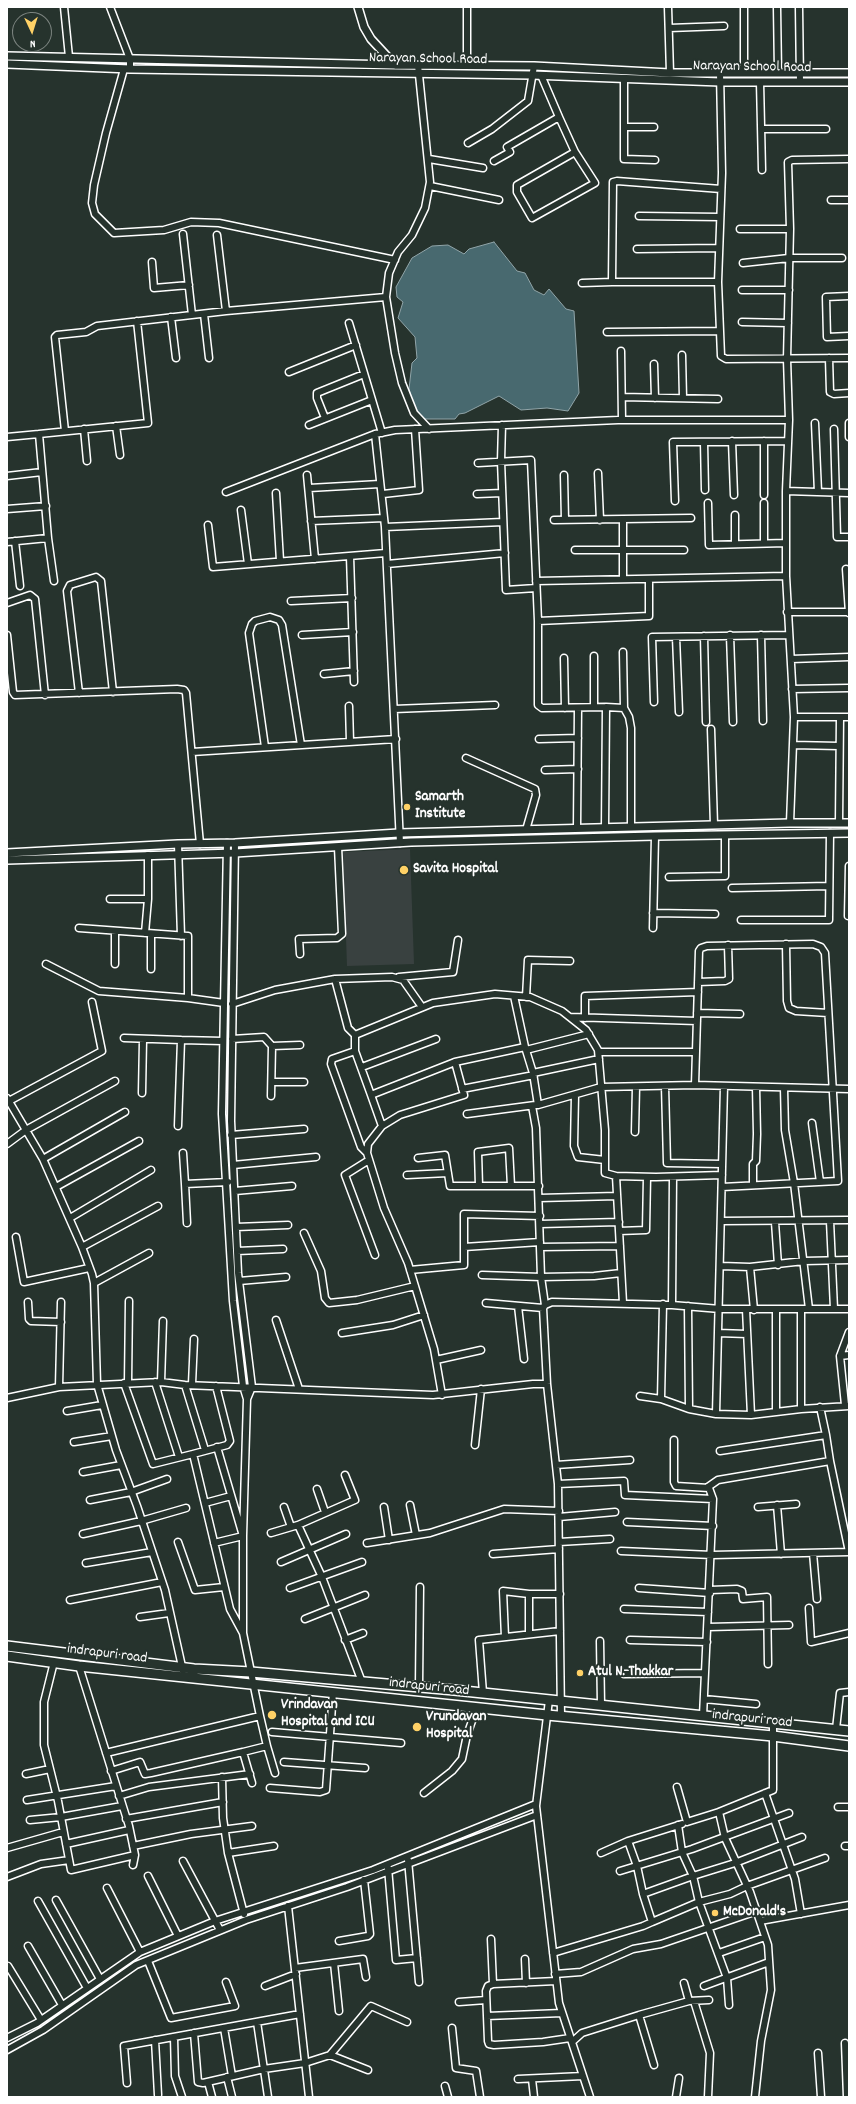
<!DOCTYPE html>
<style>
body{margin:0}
#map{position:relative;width:856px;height:2104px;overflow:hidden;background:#26332d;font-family:Dekko,sans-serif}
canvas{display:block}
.frame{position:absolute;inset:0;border:8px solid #fff;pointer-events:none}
.north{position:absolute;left:12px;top:12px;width:40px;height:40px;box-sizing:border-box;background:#26332d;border:1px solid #7d8581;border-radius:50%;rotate:176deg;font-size:11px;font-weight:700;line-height:16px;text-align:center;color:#fff}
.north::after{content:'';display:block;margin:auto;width:14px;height:18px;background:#ffd166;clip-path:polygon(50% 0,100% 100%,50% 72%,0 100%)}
</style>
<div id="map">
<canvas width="856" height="2104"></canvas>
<div class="frame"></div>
<div class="north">N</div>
</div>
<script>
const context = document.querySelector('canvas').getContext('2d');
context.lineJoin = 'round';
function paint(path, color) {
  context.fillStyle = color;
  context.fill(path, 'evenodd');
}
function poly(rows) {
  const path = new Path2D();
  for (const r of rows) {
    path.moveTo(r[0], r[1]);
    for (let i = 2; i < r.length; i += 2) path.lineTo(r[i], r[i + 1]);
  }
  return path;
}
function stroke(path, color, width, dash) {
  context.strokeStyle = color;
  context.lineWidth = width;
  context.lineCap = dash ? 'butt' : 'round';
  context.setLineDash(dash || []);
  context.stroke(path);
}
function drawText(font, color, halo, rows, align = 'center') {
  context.font = font + ' Dekko,sans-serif';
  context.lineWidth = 4;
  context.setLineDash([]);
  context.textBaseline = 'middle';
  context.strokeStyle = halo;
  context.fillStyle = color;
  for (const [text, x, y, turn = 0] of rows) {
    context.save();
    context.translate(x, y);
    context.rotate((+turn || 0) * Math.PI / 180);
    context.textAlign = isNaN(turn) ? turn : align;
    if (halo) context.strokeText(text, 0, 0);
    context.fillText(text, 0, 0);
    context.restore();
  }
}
const built = poly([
 [410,849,414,964,347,966,343,852]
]);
const water = poly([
 [494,242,517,271,525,273,534,290,544,295,549,289,566,309,574,311,579,393,568,411,547,408,521,410,499,396,465,413,459,414,455,419,423,419,415,412,409,389,412,363,417,358,415,337,398,318,403,302,397,297,396,287,412,258,432,246,448,245,464,254,469,249,494,242]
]);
const minor = poly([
 [64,7,69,57],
 [110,7,130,59,130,69],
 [467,7,467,66],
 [668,7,670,73],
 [777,7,778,73],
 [799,7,800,82],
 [669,28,724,26],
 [124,69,106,133,94,185,92,203,95,214,114,233,164,230,191,222,219,223,395,260],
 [720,73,722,173,718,282,721,356,726,359,849,358],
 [744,73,744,7],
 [624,78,624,127],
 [760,82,762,170],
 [559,117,575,152,517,185,517,192,532,218,595,183,575,152],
 [654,127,624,127,624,159,655,160],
 [761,129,826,129],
 [468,143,492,129,528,101,534,66],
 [429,159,483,168],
 [494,161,510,152,507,147,559,117,541,75],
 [430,186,499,200],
 [831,200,849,200],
 [639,216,720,217],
 [740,229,790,229],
 [183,234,192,315],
 [217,235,226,311],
 [637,249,718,248],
 [152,262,154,288,189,285],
 [743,263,789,258,842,258],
 [718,282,612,282,613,182,617,181,721,189],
 [582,283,612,282],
 [742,290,789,290],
 [849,296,826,297,827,337,849,336],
 [386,297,395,353,402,383,414,413,429,429],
 [204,314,209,358],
 [171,317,176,358],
 [742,322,788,323],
 [349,323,382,433],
 [607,332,720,331],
 [621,351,622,420],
 [682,355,683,398],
 [829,358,830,392,834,394,849,393],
 [654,364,655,398],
 [289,372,356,345],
 [622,397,718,399],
 [325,418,317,398,317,393,364,374],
 [815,423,818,492],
 [849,423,849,437],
 [309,425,372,400],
 [502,425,501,461,506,590,536,588],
 [116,426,120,455],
 [84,429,87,461],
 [834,429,837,537,849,537],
 [65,431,55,337,57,335,86,332,97,326,226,311,386,297,389,273,398,252,412,235,425,208,430,182,418,65],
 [39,434,148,423,137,321],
 [7,437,39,434,48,538,7,542],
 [732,441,734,495],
 [704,442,705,490],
 [478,463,531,460,538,621,649,616,649,579],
 [598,473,600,520],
 [307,475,315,559],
 [564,475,565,520],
 [7,476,42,472],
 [309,488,380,484],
 [786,491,849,493],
 [226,492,375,434],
 [276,493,280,561],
 [383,494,419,490,415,429],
 [477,494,502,493],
 [764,495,764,441],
 [675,501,673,442,788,441],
 [708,503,709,545,786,543],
 [764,503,764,543],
 [7,509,46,506],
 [241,510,248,564],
 [554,520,623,519],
 [311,521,384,518],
 [208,525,213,567,386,553],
 [385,527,503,522],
 [48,538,54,581],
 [15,541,20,586],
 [735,544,735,515],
 [575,550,684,550],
 [350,556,354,682],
 [387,564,505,553],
 [846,569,849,613],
 [623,579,623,519,691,518],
 [536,581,786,576],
 [291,601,352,598],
 [7,603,30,595,35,599,45,695],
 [787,612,849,612],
 [538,621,538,705,542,708,606,707,605,828],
 [7,635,13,692,15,695,177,689,184,690,186,693,200,844],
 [302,635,353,632],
 [730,635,733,722],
 [761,635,763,721],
 [704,636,706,722],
 [676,637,679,712],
 [594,656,594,707],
 [564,658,565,708],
 [791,659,849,657],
 [324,674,354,671],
 [792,689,849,688],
 [79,693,67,591,70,585,96,577,101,581,113,692],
 [654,702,652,637,789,635],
 [349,706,350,742],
 [606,707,624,708,623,652],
 [624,708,629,717,631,728,631,827],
 [394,709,495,705],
 [794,717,849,717],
 [711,729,714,825],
 [539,739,578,738],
 [793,745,839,746],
 [265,747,249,633,252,624,255,621,270,617,279,620,282,625,301,745],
 [192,752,396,739],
 [466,758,535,789,536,795,526,830],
 [545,770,578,769],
 [790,823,794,717,786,576,786,491,789,420,787,359,790,229,788,162,792,160,849,159],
 [839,823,840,717],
 [577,828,578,708],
 [227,843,222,1114,233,1301,243,1386,247,1399],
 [235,843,231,1121,238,1273,252,1387,247,1399,243,1536,243,1633],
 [400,843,385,527,375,434,395,430,618,420,789,420],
 [178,844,181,936],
 [669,877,725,876,725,835],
 [732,888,829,886],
 [110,899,148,899,145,933],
 [148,899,148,855],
 [653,913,715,914],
 [848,916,849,866],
 [741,920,829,920,830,833],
 [79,928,188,936,188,998],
 [653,928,655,836],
 [115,931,115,964],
 [786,944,787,1001,789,1008,796,1011,828,1013],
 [300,954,299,939,337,938,342,934,338,847],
 [46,964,99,991,188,998,224,1003],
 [151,969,151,934],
 [399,977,453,972,458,940],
 [335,979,348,1028,355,1035],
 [698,982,725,981,729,979,728,945],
 [514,996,525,1047],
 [526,997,528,960,570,961],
 [232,1004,275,990,335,979,392,977,403,980,422,1007],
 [697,1013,740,1014],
 [570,1017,697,1021],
 [585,1018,585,996,698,992],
 [124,1038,181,1040,178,1126],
 [232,1039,264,1037,272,1046,271,1096],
 [181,1040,223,1041],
 [272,1046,300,1045],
 [526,1050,589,1034],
 [355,1051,371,1095,455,1062,525,1047,533,1073,538,1105,601,1087,695,1085,849,1089],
 [599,1052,696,1052],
 [362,1067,436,1039],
 [533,1073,599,1059],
 [272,1082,304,1082],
 [695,1085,699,951,701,948,707,946,813,944,821,947,825,953,838,1181,722,1187],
 [665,1086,667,1163,722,1164],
 [784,1088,785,1130,794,1183,809,1309],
 [462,1089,534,1075],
 [142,1093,143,1040],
 [371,1095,382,1126],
 [575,1095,574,1146,578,1157,605,1160],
 [7,1098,43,1159,82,1247,92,1274,94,1283,97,1384,116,1450,137,1506,165,1590,183,1671],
 [9,1101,102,1051,92,1002],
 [532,1106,536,1128,541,1277,545,1305],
 [467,1114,535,1105],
 [812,1123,820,1182],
 [635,1132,636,1087],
 [231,1135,304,1129],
 [7,1144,26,1130,115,1081],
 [183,1153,185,1184,228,1182],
 [367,1153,361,1147,331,1064,332,1059,355,1051,355,1035,433,1003,495,994,530,997,562,1011,586,1030,598,1050,605,1130,605,1173,616,1176,623,1303],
 [418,1158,445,1155,450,1186,539,1186],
 [43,1159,125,1112],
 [369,1160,345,1175,375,1255],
 [233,1165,316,1157],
 [407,1175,448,1173],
 [616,1176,656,1177,722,1175],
 [185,1184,187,1223],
 [753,1185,753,1164,756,1161,757,1134,756,1087],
 [479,1186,478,1152,509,1148,511,1186],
 [56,1187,139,1141],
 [235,1191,292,1186],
 [539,1198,617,1196],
 [70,1218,151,1170],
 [721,1221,849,1220],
 [830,1221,834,1309],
 [775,1222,778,1265],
 [540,1224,619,1222],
 [236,1227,288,1225],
 [619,1231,646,1230,647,1177],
 [304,1233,321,1271,325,1298,329,1303,357,1300,415,1286],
 [16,1237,24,1282,89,1268],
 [82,1247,158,1206],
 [464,1247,540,1242],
 [540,1247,620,1246],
 [237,1251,283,1249],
 [721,1266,750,1267],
 [410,1270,464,1265,464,1214,540,1216],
 [482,1275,541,1277,594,1276,621,1273],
 [239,1281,286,1277],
 [94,1283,149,1253],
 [28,1302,29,1319,31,1321,61,1322],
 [486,1303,543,1308],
 [672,1305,673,1177],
 [518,1306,524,1359],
 [688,1306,689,1409],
 [746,1309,751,1415],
 [801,1309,801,1409],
 [754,1310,750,1267,804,1261,849,1260],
 [776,1310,776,1412],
 [276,1320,299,1389],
 [342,1333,393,1325,424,1315],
 [718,1333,747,1334],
 [840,1356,849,1355],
 [436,1360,481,1350],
 [155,1382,179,1457],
 [161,1382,163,1321],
 [124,1383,153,1464,193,1454,230,1609,243,1633,260,1716],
 [128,1383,129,1301],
 [192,1384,194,1339],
 [185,1385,205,1450],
 [59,1387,61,1302],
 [442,1395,434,1349,408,1263,384,1208,367,1153,368,1144,382,1126,400,1115,464,1095,455,1062],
 [640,1396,661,1399,689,1409,716,1414,751,1415,801,1409,849,1406],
 [7,1398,59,1387,161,1382,185,1385,433,1395,533,1384,547,1384],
 [661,1399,663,1304],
 [845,1405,840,1356,849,1332],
 [820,1407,826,1435],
 [67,1411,102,1405],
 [716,1414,724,1086],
 [674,1440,674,1482,676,1486,709,1488,713,1499,703,1716],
 [74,1442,112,1436],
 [475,1445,481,1389],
 [720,1451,826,1435,830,1461],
 [193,1454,227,1445,230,1441,216,1386],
 [556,1465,630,1460],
 [83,1472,121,1465],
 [345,1475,355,1500,298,1525,322,1577,362,1682],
 [558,1484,624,1481,625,1495,713,1499],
 [708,1487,718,1480,830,1461,849,1552],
 [317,1489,325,1512],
 [90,1500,131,1492,167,1479],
 [205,1503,231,1496],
 [410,1505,416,1535],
 [777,1505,781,1554],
 [284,1507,291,1527],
 [384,1507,389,1540],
 [758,1507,796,1504],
 [559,1517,615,1512],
 [627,1522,713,1526],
 [271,1533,298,1525],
 [83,1534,141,1521,186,1508],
 [178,1542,195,1590,224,1587],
 [559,1542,610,1539],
 [214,1543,243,1536,217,1447],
 [367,1543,430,1533,504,1509,559,1511],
 [621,1551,712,1555,849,1552],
 [813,1553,817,1599],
 [493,1554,559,1549],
 [281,1562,346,1534],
 [86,1563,152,1552],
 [290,1588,362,1562],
 [639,1588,710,1593],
 [710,1590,737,1589,742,1591,743,1599,767,1597,768,1664],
 [70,1600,162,1582],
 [809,1608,811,1642,849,1633],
 [624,1609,708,1612],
 [140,1617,169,1613],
 [305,1619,365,1595],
 [708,1627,789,1625],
 [529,1634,529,1594,560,1594],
 [505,1637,503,1591,529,1594],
 [345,1640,363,1633],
 [630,1640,707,1642],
 [600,1641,601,1705],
 [54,1662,44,1702,44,1745,58,1801,71,1870,135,1855],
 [79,1666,129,1826,135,1855,133,1865],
 [624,1674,705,1673],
 [419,1687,420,1587],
 [483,1693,479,1640,560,1631],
 [704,1699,756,1704],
 [549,1700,536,1806,559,2003,590,2097],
 [561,1716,558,1484,547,1384,543,1308,545,1305,552,1302,672,1305,720,1309,849,1309],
 [836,1729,840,1693,849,1692],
 [272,1732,401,1743],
 [267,1746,275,1773],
 [106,1753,260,1716,267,1746,243,1752],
 [284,1762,365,1768],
 [111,1771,140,1762,145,1774,151,1773,243,1752,252,1783],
 [26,1774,50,1769],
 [222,1777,223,1818,228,1853,244,1914],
 [677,1787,687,1822,719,1812,725,1838,750,1892,768,1945,771,1990,761,2041,755,2097],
 [270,1788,320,1792,326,1790,333,1692],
 [424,1793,452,1771,462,1759,467,1735,477,1707],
 [765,1793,795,1879,801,1914],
 [119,1796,149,1787,250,1774],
 [27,1800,116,1786],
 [838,1807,849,1807],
 [719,1812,773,1790,773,1723],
 [126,1819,223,1802],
 [30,1820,61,1817,122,1806],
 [678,1825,682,1852,693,1876,735,1863,802,1837],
 [628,1841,637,1866,643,1894,652,1922,699,1902,693,1876,643,1894],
 [66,1844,129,1830],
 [133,1846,191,1834,252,1826],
 [845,1846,849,1846],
 [7,1848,63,1832],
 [228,1853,274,1846],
 [601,1853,628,1841,682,1824],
 [408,1860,419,1982],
 [183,1861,220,1930],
 [388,1868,396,1960,417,1958],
 [620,1871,692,1849,789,1813],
 [148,1876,178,1936],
 [7,1877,41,1864,69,1860],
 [107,1888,140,1952],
 [56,1900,100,1979],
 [38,1901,87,1988],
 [288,1906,309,2097],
 [760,1921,849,1905],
 [491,1939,493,1984,556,1981],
 [339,1941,368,1936,370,1934,364,1880],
 [28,1946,62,2005],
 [553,1953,643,1926,652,1922],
 [719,1953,765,1937],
 [525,1959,526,1983],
 [148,1961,171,2018,235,2006,226,1982],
 [334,1963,339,2011],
 [8,1966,41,2020],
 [295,1968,363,1959,366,1977],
 [555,1974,581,1972,633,1949,661,1944,757,1911],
 [684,1983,689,2001],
 [493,1984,488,1986,486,1991,488,2041,489,2044,494,2045,543,2042,570,2038],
 [265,1986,296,1974],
 [704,1986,769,1962],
 [694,2001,710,2053,708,2097],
 [459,2002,486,2000],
 [729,2005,727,1978,699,1902,730,1894,747,1886,825,1858],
 [639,2015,654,2065],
 [487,2016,562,2013],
 [257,2022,268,2097],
 [224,2028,232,2076],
 [452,2028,456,2068,476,2071,480,2097],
 [194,2033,198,2082,203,2083,264,2069,305,2063,330,2055,371,2006,407,2022],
 [174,2037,175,2076,182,2097],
 [7,2038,37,2023,140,1952,215,1921,373,1870,536,1804],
 [155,2040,158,2095],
 [572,2042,582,2033,639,2015,689,2001,709,2000],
 [845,2043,847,2097],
 [7,2050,43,2030,136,1965,246,1920,347,1887,537,1815],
 [818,2053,821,2097],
 [330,2055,368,2070],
 [227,2077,232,2097],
 [518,2079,583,2076],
 [532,2079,534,2097],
 [208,2082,212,2097],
 [127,2083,124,2046,300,2014],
 [445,2086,448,2097],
 [676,2097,679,2078]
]);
const tertiary = poly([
 [358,7,364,27,371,39,395,65],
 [7,56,395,65,534,66,670,73,849,73],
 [7,64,130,69,532,75,720,82,849,82],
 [7,853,178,844,235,843,399,833,790,823,849,823],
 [7,860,235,853,411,842,655,836,849,833]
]);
const primary = poly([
 [7,1646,194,1669,251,1672,454,1690,849,1731],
 [7,1656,79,1666,547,1715,773,1736,849,1746]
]);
const markers = [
 [407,807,4,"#ffd166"],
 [404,870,5,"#ffd166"],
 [580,1673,4,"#ffd166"],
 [272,1715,5,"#ffd166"],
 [417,1727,5,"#ffd166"],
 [715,1913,4,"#ffd166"]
];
const streetNames = [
 ["Narayan School Road",428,60,1],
 ["Narayan School Road",752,68,1],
 ["indrapuri road",107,1655,7],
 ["indrapuri road",429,1688,6],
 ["indrapuri road",752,1720,6]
];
const poiNames = [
 ["Samarth",415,798],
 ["Institute",415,815],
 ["Savita Hospital",413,870],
 ["Atul N. Thakkar",588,1673],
 ["Vrindavan",281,1706],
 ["Hospital and ICU",281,1723],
 ["Vrundavan",426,1718],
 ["Hospital",426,1735],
 ["McDonald's",723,1913]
];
paint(built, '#394140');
paint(water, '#48696f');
stroke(water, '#91a5a9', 1);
stroke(minor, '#fff', 9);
stroke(tertiary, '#fff', 10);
stroke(primary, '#fff', 12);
stroke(minor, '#26332d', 6);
stroke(tertiary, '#26332d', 7);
stroke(primary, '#26332d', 9);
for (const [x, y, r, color] of markers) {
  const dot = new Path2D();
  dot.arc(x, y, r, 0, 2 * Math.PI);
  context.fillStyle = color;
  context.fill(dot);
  stroke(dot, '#26332d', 1.5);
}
drawText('15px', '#fff', '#26332d', streetNames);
drawText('bold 15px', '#fff', '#26332d', poiNames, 'left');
</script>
